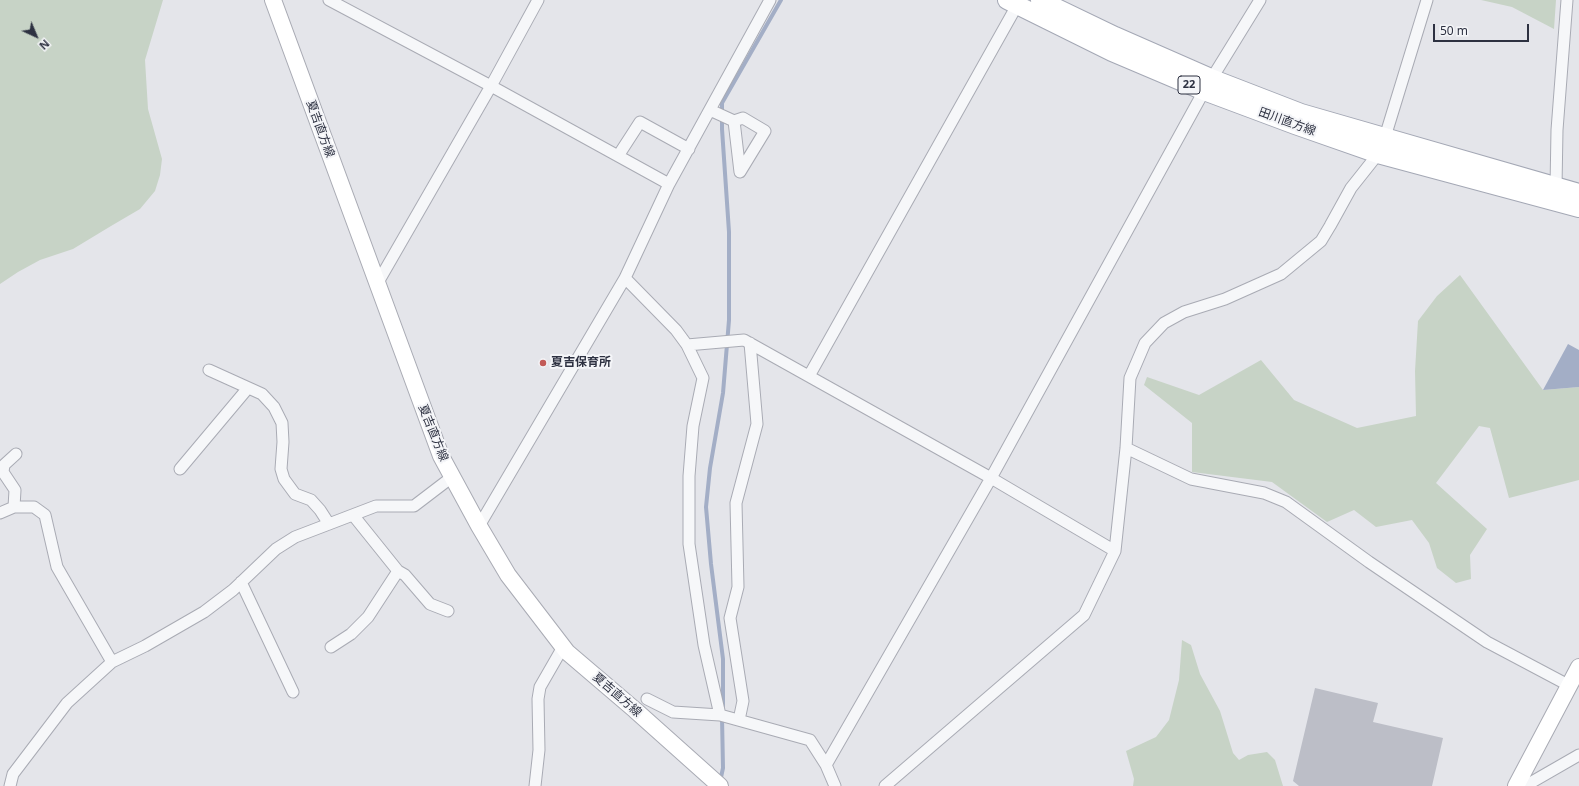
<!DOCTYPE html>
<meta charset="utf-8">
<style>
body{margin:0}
#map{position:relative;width:1579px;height:786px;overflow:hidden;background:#e4e5ea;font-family:"Noto Sans",sans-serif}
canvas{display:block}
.north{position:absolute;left:16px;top:16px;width:40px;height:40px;-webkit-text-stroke:3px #f4f5f8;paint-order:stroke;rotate:136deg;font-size:11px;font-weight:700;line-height:16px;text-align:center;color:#2d3141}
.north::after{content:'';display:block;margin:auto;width:14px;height:18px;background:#2d3141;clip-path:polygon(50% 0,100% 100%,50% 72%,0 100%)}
.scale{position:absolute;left:1433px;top:24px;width:96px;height:18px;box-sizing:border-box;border:2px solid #2d3141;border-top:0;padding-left:5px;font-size:12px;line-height:14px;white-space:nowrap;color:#2d3141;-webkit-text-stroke:3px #f4f5f8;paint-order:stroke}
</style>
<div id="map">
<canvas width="1579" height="786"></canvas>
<div class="north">N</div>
<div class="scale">50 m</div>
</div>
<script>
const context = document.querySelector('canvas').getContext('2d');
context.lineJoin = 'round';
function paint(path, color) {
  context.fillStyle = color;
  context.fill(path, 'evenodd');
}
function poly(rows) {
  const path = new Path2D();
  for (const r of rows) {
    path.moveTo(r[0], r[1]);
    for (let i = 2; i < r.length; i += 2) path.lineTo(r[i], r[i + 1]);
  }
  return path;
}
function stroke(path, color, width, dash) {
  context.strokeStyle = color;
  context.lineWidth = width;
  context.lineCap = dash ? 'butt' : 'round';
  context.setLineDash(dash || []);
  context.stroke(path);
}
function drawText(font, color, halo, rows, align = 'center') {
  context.font = font + ' "Noto Sans","Noto Sans JP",sans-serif';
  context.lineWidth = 4;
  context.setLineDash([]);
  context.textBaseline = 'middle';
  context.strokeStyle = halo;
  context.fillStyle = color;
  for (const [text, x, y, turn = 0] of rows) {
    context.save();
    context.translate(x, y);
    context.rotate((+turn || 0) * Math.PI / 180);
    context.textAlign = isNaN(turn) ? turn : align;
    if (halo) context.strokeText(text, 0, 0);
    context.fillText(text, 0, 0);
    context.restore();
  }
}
const green = poly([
 [0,0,163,0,145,60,148,109,162,159,160,175,155,191,140,209,111,226,73,249,40,260,18,272,0,284],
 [1481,0,1556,0,1554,29,1512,7],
 [1460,275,1543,390,1579,387,1579,480,1509,498,1490,428,1479,426,1436,483,1487,529,1470,555,1471,579,1456,583,1437,568,1429,543,1412,520,1376,527,1354,510,1327,522,1272,482,1192,472,1192,423,1144,385,1147,377,1199,395,1261,360,1294,400,1357,428,1416,416,1415,371,1418,321,1437,296],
 [1182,640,1191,645,1200,674,1220,711,1233,753,1239,760,1248,755,1267,752,1275,760,1283,786,1133,786,1134,779,1126,751,1156,737,1169,720,1179,680]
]);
const water = poly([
 [1568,344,1579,350,1579,387,1543,390]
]);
const stream = poly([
 [723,706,723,659,711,564,706,507,710,468,723,393,729,320,729,232,722,129,722,103,781,0],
 [720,782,723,768,722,717]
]);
const building = poly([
 [1315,688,1378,703,1373,722,1443,738,1432,786,1299,786,1293,781]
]);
const street = poly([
 [329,0,491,86,669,184],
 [710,110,734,121,743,118,765,131,740,172,734,121],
 [618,156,640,122,689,149],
 [1556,187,1557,130,1567,0],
 [625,278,676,330,687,345,703,378,693,426,689,476,689,544,704,645,720,715],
 [377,284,491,86,538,0],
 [687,345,744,340,991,478,1115,551],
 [209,370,262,394,274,407,282,423,283,442,281,469,284,479,295,494,311,500,320,510,329,524],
 [809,376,1020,0],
 [1126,448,1191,479,1264,493,1286,502,1369,562,1487,642,1570,686],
 [180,469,248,388],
 [14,507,15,490,3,472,4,465,16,454],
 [0,513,14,507,34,507,45,515,57,567,112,662],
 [479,526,625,278,669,184,770,0],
 [398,571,405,575,430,604,448,611],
 [241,582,293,692],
 [331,647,351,634,368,617,398,571,353,515],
 [647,699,673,712,720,715,810,740,826,765,835,786],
 [739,720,743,701,730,618,738,587,736,503,757,424,750,343],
 [826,765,991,478,1204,91,1260,0],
 [1517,785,1532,782,1579,755],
 [10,786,13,774,67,703,112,662,145,646,204,612,233,590,276,549,295,537,376,506,414,506,452,477],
 [535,786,539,750,538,699,540,687,563,647],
 [885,786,1084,615,1115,551,1126,448,1130,378,1145,343,1164,323,1184,312,1225,299,1281,274,1321,241,1330,226,1351,188,1378,154,1385,137,1427,0]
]);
const secondary = poly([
 [273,0,441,456,479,526,508,575,567,652,635,710,720,786],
 [1516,786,1579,667]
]);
const primary = poly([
 [1007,0,1112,52,1204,91,1295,125,1378,154,1579,208],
 [1040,0,1115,36,1213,79,1301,113,1579,193]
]);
const markers = [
 [543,363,4,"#c25a57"]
];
const shields = [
 [1189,85,22]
];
const shieldNames = [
 ["22",1189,85]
];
const streetNames = [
 ["田川直方線",1287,122,20],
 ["夏吉直方線",320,129,70],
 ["夏吉直方線",433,433,68],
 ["夏吉直方線",617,695,41]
];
const poiNames = [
 ["夏吉保育所",551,363]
];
paint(green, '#c7d3c6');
paint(water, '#a3aec6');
stroke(stream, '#a3aec6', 4);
paint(building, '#bcbec7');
stroke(street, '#a9abb4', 13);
stroke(secondary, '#a9abb4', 18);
stroke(primary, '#a4a8b5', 20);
stroke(street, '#f6f7f9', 11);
stroke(secondary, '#fff', 16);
stroke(primary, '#fff', 18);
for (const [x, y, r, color] of markers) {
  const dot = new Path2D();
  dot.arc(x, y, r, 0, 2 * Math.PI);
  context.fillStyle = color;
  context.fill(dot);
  stroke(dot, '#f4f5f8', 1.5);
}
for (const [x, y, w] of shields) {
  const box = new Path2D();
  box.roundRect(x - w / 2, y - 9, w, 18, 3);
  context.fillStyle = '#f4f5f8';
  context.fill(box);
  stroke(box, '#2d3141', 1);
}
drawText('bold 11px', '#2d3141', null, shieldNames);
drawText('12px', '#2d3141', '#f4f5f8', streetNames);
drawText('bold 12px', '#2d3141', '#f4f5f8', poiNames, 'left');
</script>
